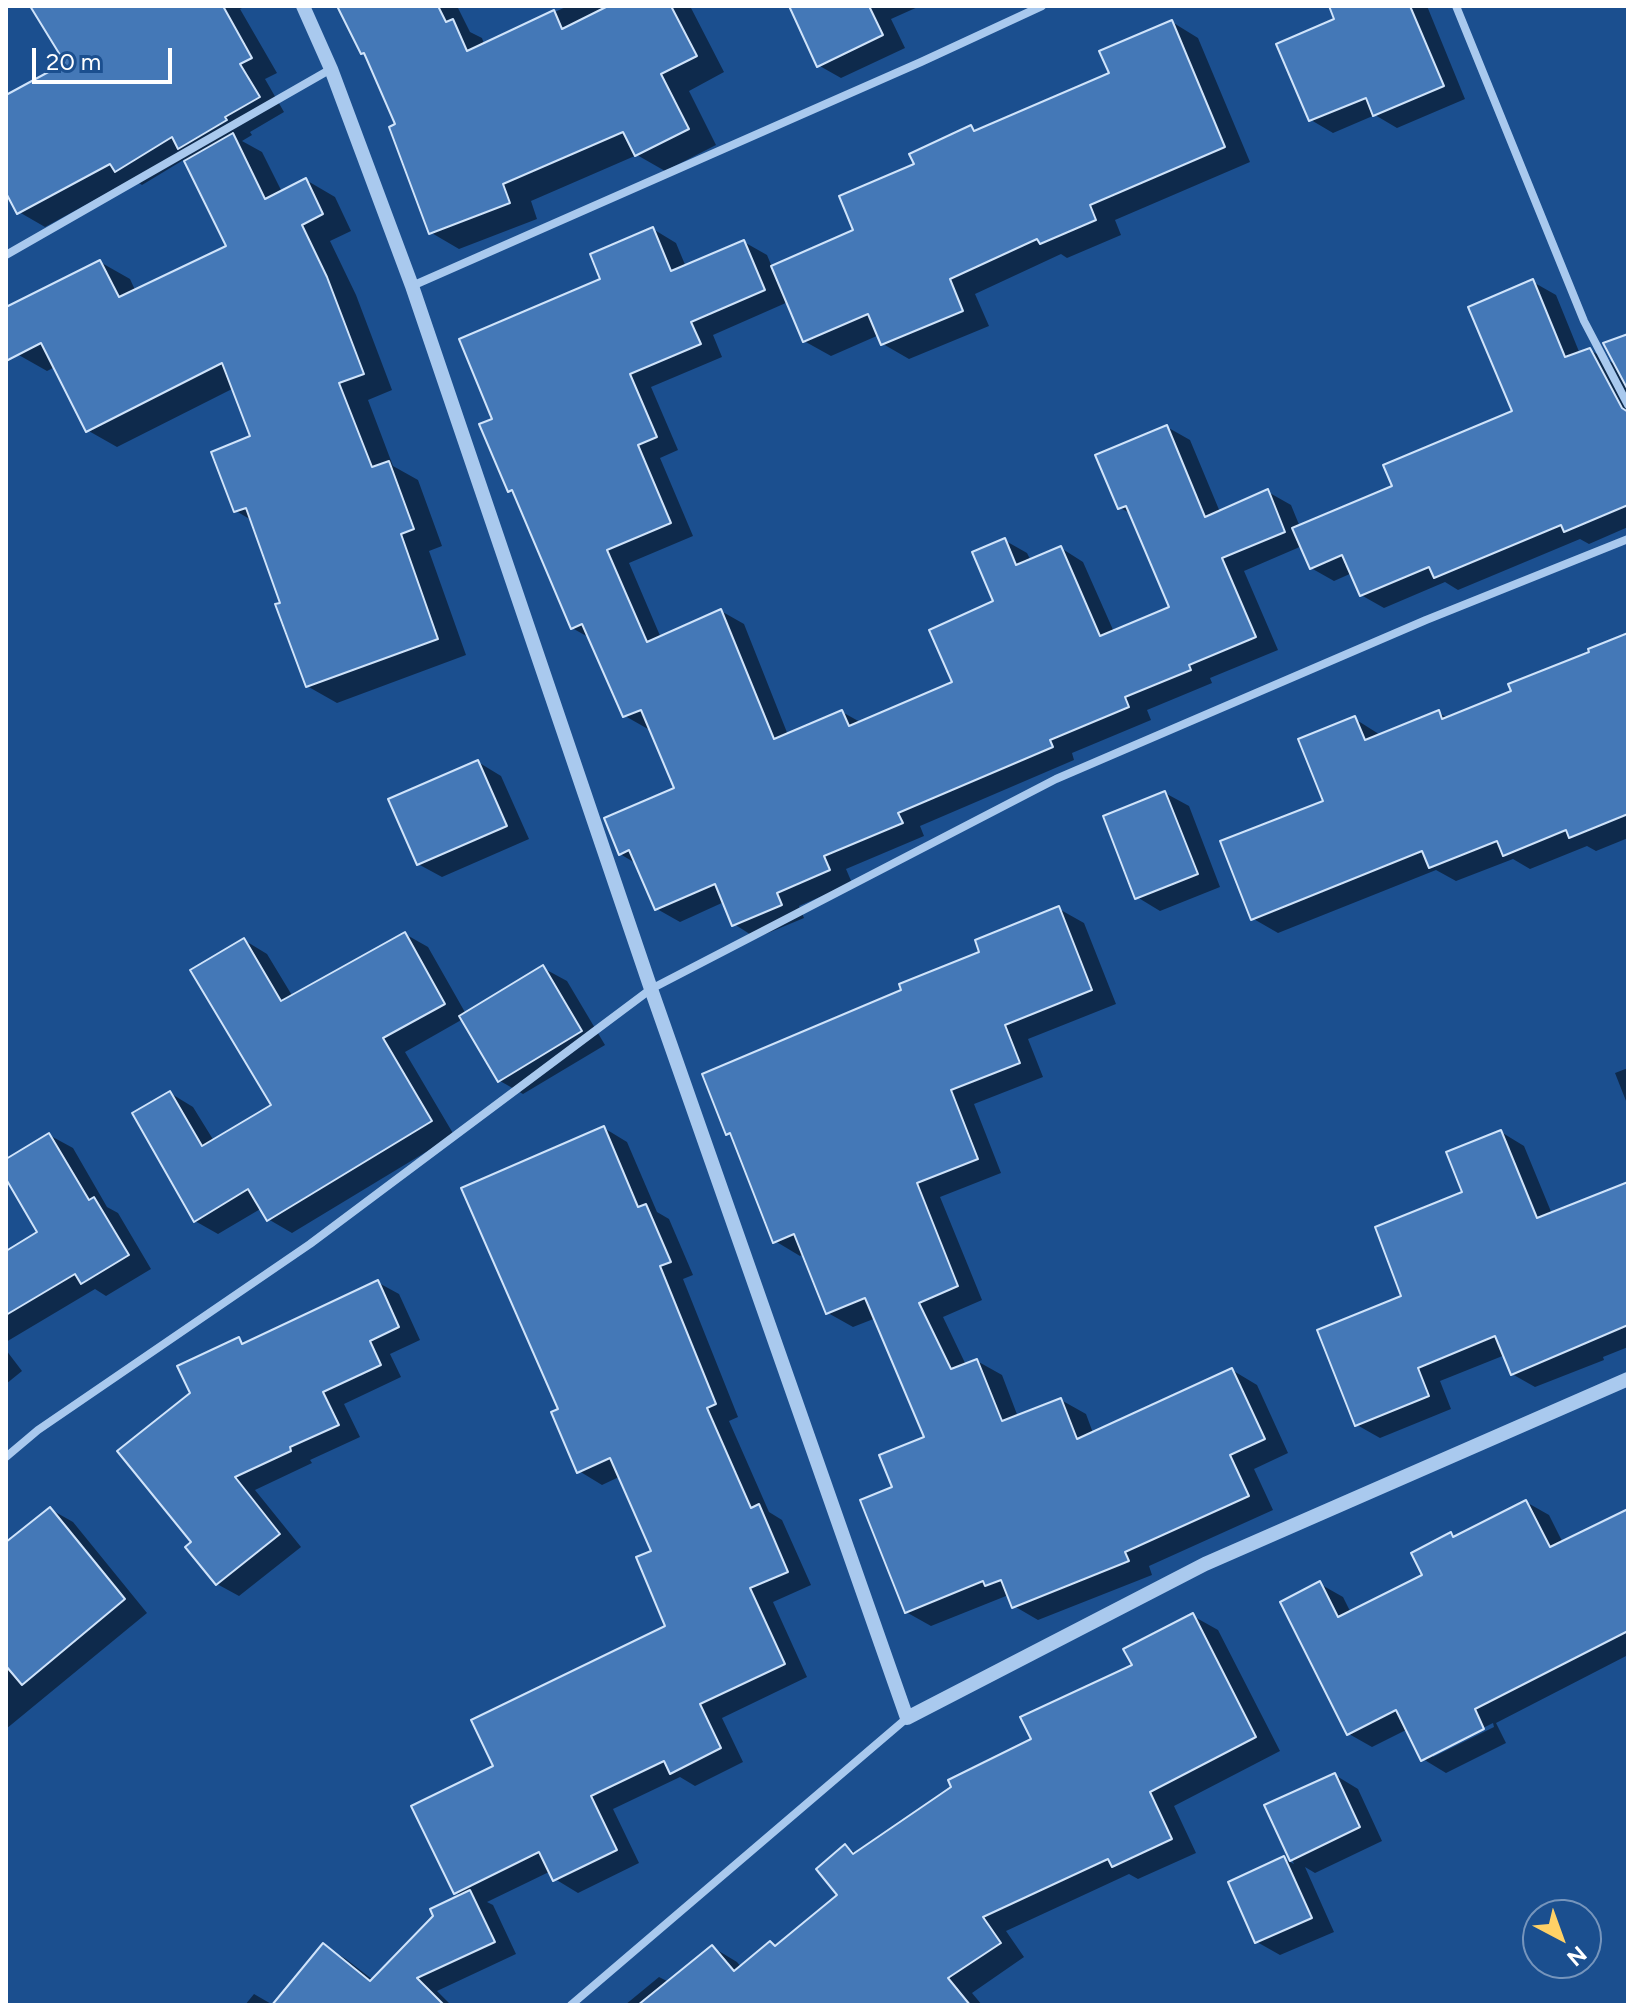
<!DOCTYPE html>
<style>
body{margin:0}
#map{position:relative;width:1634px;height:2011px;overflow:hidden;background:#1b4f8f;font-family:Figtree,sans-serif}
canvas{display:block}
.frame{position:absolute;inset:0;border:8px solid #fff;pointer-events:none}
.north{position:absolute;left:1522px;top:1899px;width:80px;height:80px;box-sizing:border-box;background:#1b4f8f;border:2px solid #7695bc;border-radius:50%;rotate:139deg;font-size:22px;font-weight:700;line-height:32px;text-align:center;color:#fff}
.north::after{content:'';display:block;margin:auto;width:28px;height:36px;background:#ffd166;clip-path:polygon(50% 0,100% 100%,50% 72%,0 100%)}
.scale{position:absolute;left:32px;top:48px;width:140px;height:36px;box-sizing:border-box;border:4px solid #fff;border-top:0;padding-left:10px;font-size:24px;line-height:28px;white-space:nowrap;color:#fff;-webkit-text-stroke:6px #1b4f8f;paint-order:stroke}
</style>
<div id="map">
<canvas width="1634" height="2011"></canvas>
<div class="frame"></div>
<div class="north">N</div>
<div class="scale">20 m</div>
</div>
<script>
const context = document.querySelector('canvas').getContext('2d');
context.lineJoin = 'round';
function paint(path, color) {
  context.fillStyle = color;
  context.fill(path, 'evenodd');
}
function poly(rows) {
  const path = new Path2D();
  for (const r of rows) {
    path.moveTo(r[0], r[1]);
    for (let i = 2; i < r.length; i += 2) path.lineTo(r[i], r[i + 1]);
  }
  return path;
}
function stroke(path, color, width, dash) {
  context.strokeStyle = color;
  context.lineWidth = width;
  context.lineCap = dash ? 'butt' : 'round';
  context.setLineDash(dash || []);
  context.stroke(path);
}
const shadow = poly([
 [32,6,246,6,240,9,277,73,265,79,284,112,250,132,252,135,242,141,262,152,282,192,306,180,335,197,351,231,330,241,356,295,392,390,368,400,393,466,418,480,442,546,429,551,466,655,337,703,307,686,283,604,253,521,236,511,253,437,234,388,117,447,87,430,55,367,47,371,17,354,6,333,6,309,100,262,130,279,136,292,228,247,185,159,142,185,133,179,45,227,19,212,6,188,6,97,68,64],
 [336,6,457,6,470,32,482,38,484,44,568,6,690,6,724,72,689,91,716,145,665,171,637,155,531,201,537,219,459,249,430,232,397,125,366,55],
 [791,6,920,6,891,19,905,48,841,78,818,65],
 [1331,6,1427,6,1465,99,1397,128,1375,115,1333,133,1311,120,1337,20],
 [1172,22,1198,38,1250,162,1115,220,1121,235,1067,258,1061,254,975,294,989,326,909,359,883,344,879,335,831,356,804,341,788,302,713,335,722,357,651,387,678,450,660,458,693,536,629,563,661,638,721,611,744,624,788,735,842,712,862,723,954,683,996,602,1004,540,1027,553,1031,561,1061,548,1083,562,1114,632,1172,608,1132,514,1120,508,1167,427,1190,440,1220,512,1268,492,1291,505,1300,527,1394,487,1514,412,1533,282,1556,295,1580,354,1590,350,1618,366,1628,336,1628,527,1589,544,1580,539,1458,590,1445,582,1384,608,1361,595,1352,573,1334,581,1311,568,1302,546,1244,571,1278,650,1210,678,1212,683,1147,710,1151,720,1072,753,1074,760,920,826,924,836,846,869,852,883,799,906,804,918,756,938,734,924,724,902,680,922,657,909,637,864,620,854,677,789,651,728,648,729,625,716,590,638,572,628,516,495,509,491,495,420,603,280,653,229,676,243,686,267,744,242,767,255,772,267,856,231,916,165,971,127,978,131,1111,74],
 [1628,635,1628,838,1596,851,1587,846,1530,869,1513,859,1456,881,1436,870,1278,933,1252,918,1325,802,1355,719,1382,736,1438,713,1449,718,1514,693],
 [478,762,501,776,529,839,442,877,418,864],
 [1165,793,1189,806,1220,887,1160,911,1137,897],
 [1059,909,1084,923,1116,1004,1028,1039,1043,1077,974,1104,1001,1173,940,1197,982,1300,943,1317,966,1365,977,1361,1002,1375,1018,1417,1061,1400,1086,1414,1093,1433,1232,1370,1257,1385,1288,1453,1254,1469,1273,1510,1149,1566,1152,1575,1038,1620,1014,1606,1011,1598,1006,1596,931,1626,906,1612,895,1488,926,1438,876,1318,853,1327,828,1313,804,1254,800,1256,775,1241,734,1137,728,1133,904,991,982,953],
 [405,934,428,947,466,1014,543,968,567,981,605,1045,523,1094,500,1081,463,1019,405,1052,454,1135,292,1233,268,1219,262,1208,218,1234,195,1221,170,1093,193,1107,214,1141,273,1105,244,940,267,954,293,997],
 [1628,1068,1628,1106,1615,1073],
 [604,1128,627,1142,657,1212,669,1219,693,1275,683,1279,738,1417,729,1421,769,1512,782,1520,811,1585,773,1602,807,1677,722,1718,743,1762,695,1786,680,1777,613,1809,639,1863,578,1893,555,1879,551,1871,487,1902,493,1905,516,1954,437,1991,451,2005,275,2005,324,1946,346,1959,373,1980,462,1896,455,1892,496,1767,668,1627,654,1552,621,1476,602,1485,579,1471,561,1410],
 [1501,1132,1524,1146,1552,1214,1628,1184,1628,1347,1603,1357,1604,1360,1535,1387,1512,1374,1505,1355,1440,1381,1451,1409,1380,1438,1357,1425,1403,1297],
 [49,1135,73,1148,107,1207,118,1213,151,1269,106,1296,95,1289,6,1342,6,1254,40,1233,6,1175,6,1161],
 [377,1282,399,1294,420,1340,390,1354,401,1377,344,1404,360,1437,310,1460,312,1463,255,1490,301,1547,239,1596,217,1584,194,1542,192,1394,238,1340,246,1344],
 [6,1350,22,1371,6,1384],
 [1526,1502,1549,1515,1563,1543,1628,1511,1628,1655,1496,1723,1506,1743,1446,1773,1423,1759,1408,1729,1372,1747,1349,1734,1320,1584,1343,1597,1351,1613,1424,1576,1451,1535,1456,1538],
 [1493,1723,1494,1727,1433,1757,1433,1753],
 [50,1509,73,1522,147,1613,6,1729,6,1545],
 [1193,1616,1218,1630,1280,1751,1174,1806,1196,1853,1138,1879,1129,1874,1006,1931,1024,1957,972,1993,982,2005,625,2005,659,1977,669,1982,712,1947,737,1962,741,1967,771,1943,777,1947,840,1895,845,1847,858,1854,1033,1740,1134,1666],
 [1335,1775,1358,1789,1382,1841,1315,1873,1305,1867,1334,1932,1280,1955,1257,1942,1284,1859,1294,1864,1267,1806],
 [254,1994,273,2005,245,2005]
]);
const building = poly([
 [30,6,223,6,252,58,240,64,260,97,225,117,227,120,178,149,172,137,115,172,110,164,17,214,6,193,6,95,65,63,30,6],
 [337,6,438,6,446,22,453,19,467,51,554,10,562,29,608,6,671,6,697,56,661,74,689,129,635,156,623,132,503,184,510,203,429,234,389,127,395,124,364,53,361,54,337,6],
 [789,6,869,6,883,35,817,67,789,6],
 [1329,6,1410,6,1444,86,1373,116,1366,98,1309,121,1276,44,1334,19,1329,6],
 [1172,20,1225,147,1090,205,1096,220,1040,244,1037,239,950,279,963,311,881,345,868,314,803,342,771,266,853,230,839,196,914,164,909,154,971,125,974,131,1109,73,1099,51,1172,20],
 [233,133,265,199,306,178,323,214,302,225,327,277,364,374,339,383,372,467,389,461,414,529,401,534,438,639,306,687,275,604,280,603,246,508,234,512,211,452,250,436,222,363,86,432,41,343,6,361,6,307,100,260,119,297,226,246,184,161,233,133],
 [653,227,671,271,744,240,765,290,691,322,701,344,630,374,657,437,638,445,671,523,607,550,647,642,721,609,774,739,842,710,849,726,952,682,929,630,993,601,972,552,1005,538,1016,565,1061,546,1100,636,1169,607,1126,506,1118,509,1095,455,1167,425,1205,517,1268,489,1285,532,1222,558,1256,637,1189,665,1191,670,1125,697,1129,707,1050,740,1053,747,898,813,903,823,824,856,830,870,777,893,782,905,732,926,715,884,655,910,629,850,619,855,604,818,674,788,641,710,623,717,582,624,571,629,512,490,508,492,479,424,492,419,459,339,600,279,590,254,653,227],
 [1533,279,1565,357,1590,348,1622,408,1628,412,1628,505,1564,532,1561,525,1434,578,1429,567,1360,596,1342,555,1310,569,1292,528,1392,486,1383,465,1512,411,1468,307,1533,279],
 [1628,334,1628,390,1603,343,1628,334],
 [1628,633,1628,814,1569,838,1566,830,1503,856,1497,841,1429,868,1422,851,1251,920,1220,841,1323,801,1298,739,1355,716,1365,740,1439,710,1442,719,1511,691,1508,684,1589,652,1588,649,1628,633],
 [478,760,507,826,417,865,388,799,478,760],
 [1165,791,1198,874,1135,899,1103,816,1165,791],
 [1059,906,1092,990,1005,1025,1020,1063,951,1090,978,1159,917,1183,958,1286,919,1303,951,1369,977,1359,1002,1421,1061,1398,1077,1439,1232,1368,1265,1439,1230,1455,1249,1496,1125,1552,1129,1561,1012,1608,1001,1580,985,1586,983,1581,905,1613,860,1500,892,1487,879,1455,924,1437,865,1298,826,1314,794,1234,773,1243,730,1133,726,1135,702,1074,901,990,899,984,979,952,975,940,1059,906],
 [405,932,445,1004,383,1038,432,1121,267,1221,248,1189,194,1222,132,1113,170,1091,202,1146,271,1105,190,970,244,938,281,1001,405,932],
 [543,965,582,1031,498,1082,459,1016,543,965],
 [604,1126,638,1207,646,1204,671,1262,660,1266,716,1404,707,1408,751,1508,759,1504,788,1572,750,1588,785,1664,700,1704,721,1748,670,1774,664,1761,591,1796,617,1850,553,1881,539,1852,454,1894,411,1806,493,1766,471,1720,665,1626,636,1557,651,1551,610,1458,577,1473,551,1412,558,1409,461,1188,604,1126],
 [1501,1130,1537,1218,1628,1182,1628,1325,1511,1375,1495,1336,1418,1368,1429,1396,1355,1426,1317,1330,1401,1296,1375,1227,1462,1192,1446,1152,1501,1130],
 [49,1133,89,1200,94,1197,129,1255,81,1284,75,1274,6,1315,6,1251,37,1232,6,1179,6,1159,49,1133],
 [378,1280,399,1327,370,1341,381,1365,323,1392,339,1425,290,1447,291,1451,235,1477,280,1534,216,1585,185,1547,191,1542,117,1451,190,1393,177,1366,239,1337,242,1344,378,1280],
 [1526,1500,1550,1547,1628,1509,1628,1631,1475,1709,1484,1729,1421,1761,1396,1710,1347,1735,1280,1602,1320,1581,1338,1617,1422,1575,1411,1553,1451,1532,1453,1537,1526,1500],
 [50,1507,125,1599,22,1685,6,1666,6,1542,50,1507],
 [1193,1613,1256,1737,1150,1792,1172,1839,1112,1867,1108,1859,983,1917,1001,1943,948,1978,970,2005,638,2005,712,1945,734,1971,770,1941,775,1946,837,1895,816,1869,845,1844,853,1854,951,1787,948,1780,1031,1739,1020,1717,1132,1665,1123,1649,1193,1613],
 [1335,1773,1360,1827,1290,1861,1264,1805,1335,1773],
 [1284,1856,1312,1918,1255,1943,1228,1882,1284,1856],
 [470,1890,495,1942,417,1978,444,2005,272,2005,323,1943,370,1981,433,1916,430,1909,470,1890]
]);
const minor = poly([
 [1456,6,1584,321,1628,405],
 [6,255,331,69],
 [412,286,921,62,1042,6],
 [6,1457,38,1430,310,1244,651,989,1056,779,1426,620,1628,539],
 [571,2005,907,1718]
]);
const tertiary = poly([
 [303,6,331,69,412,286,651,989,907,1718,1205,1564,1628,1379]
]);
paint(shadow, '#0007');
paint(building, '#4478b7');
stroke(building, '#cfe3fa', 2);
stroke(minor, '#a9c9ee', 8);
stroke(tertiary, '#a9c9ee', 14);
</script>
